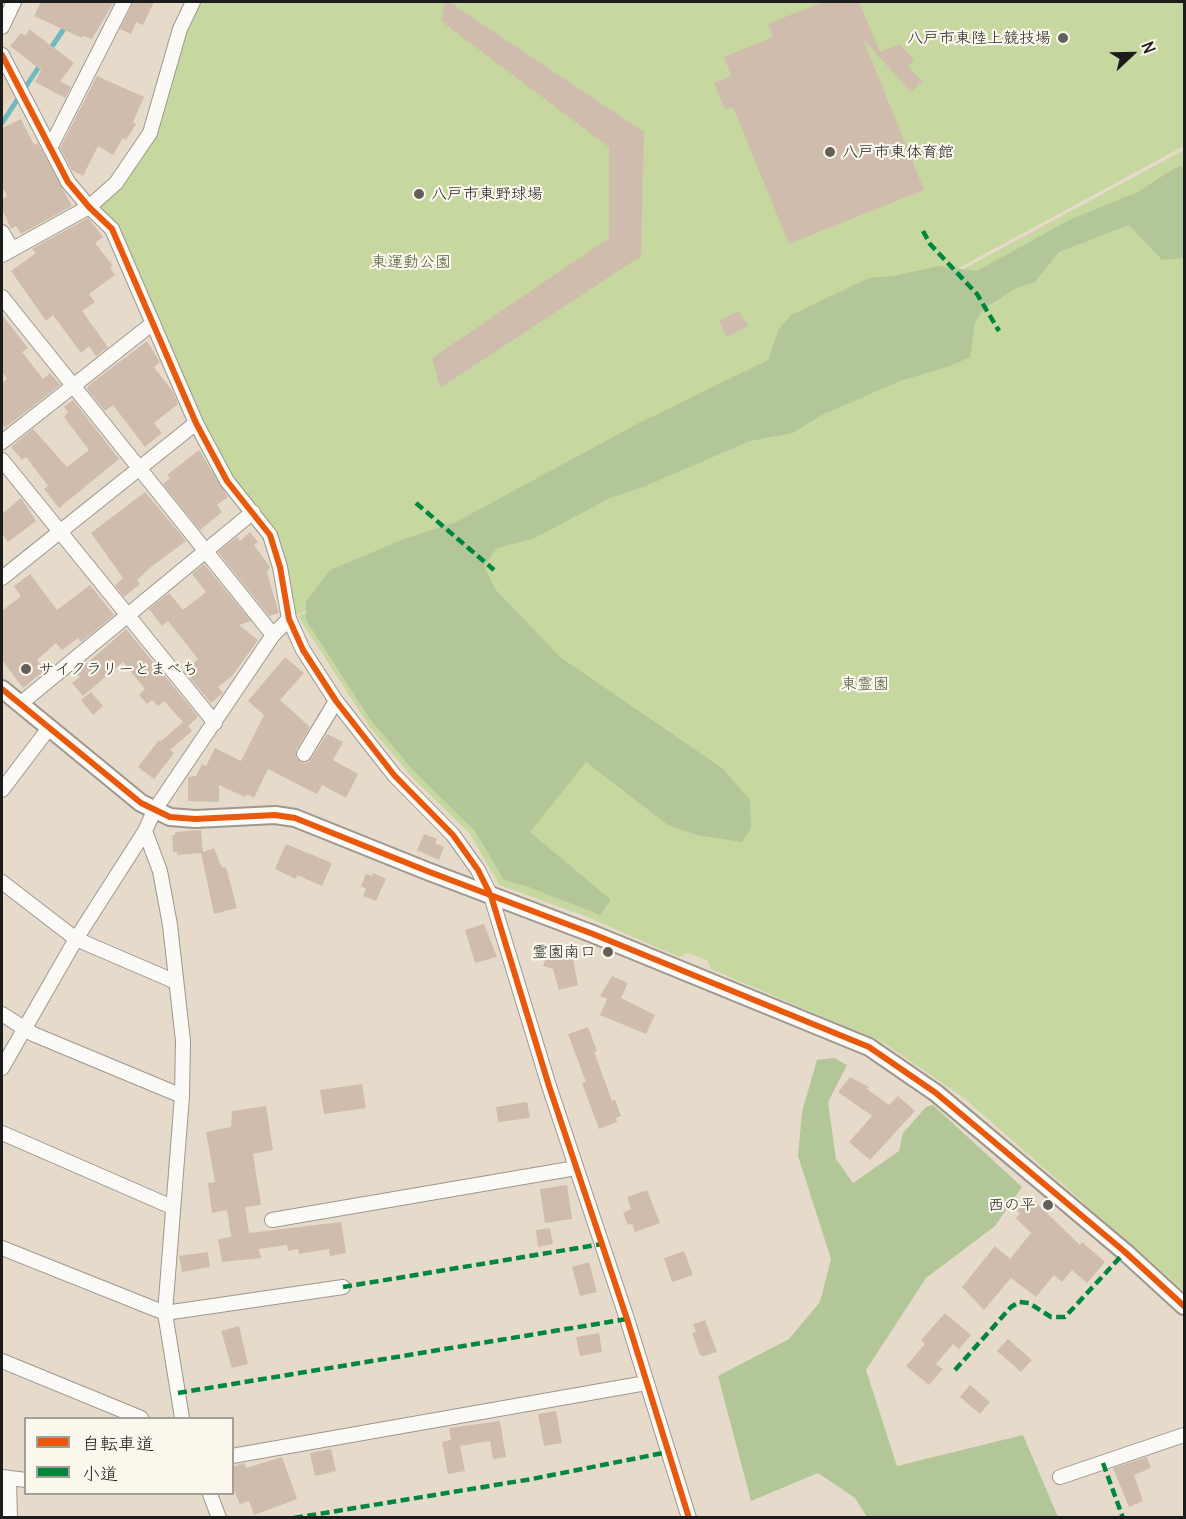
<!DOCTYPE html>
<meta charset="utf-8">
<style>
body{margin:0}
#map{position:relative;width:1186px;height:1519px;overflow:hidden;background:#e6dbcb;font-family:Delius,"Klee One",sans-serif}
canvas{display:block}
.frame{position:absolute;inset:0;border:3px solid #1c1c1c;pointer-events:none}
.legend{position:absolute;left:24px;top:1417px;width:210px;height:78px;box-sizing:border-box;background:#fbf7ec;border:2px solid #a29f99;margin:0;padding:8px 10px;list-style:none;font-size:18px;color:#1c1c1c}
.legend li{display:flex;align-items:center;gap:12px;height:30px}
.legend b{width:30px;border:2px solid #a29f99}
.north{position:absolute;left:1102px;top:24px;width:60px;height:60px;-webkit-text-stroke:4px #fbf7ec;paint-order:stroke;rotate:68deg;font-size:16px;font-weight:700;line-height:24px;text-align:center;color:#1c1c1c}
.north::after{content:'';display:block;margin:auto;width:21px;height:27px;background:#1c1c1c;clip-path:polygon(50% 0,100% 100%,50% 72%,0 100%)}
</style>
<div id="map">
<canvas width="1186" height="1519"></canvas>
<div class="frame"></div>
<ul class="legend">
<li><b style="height:8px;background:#e8590c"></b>自転車道</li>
<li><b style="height:8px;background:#00873e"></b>小道</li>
</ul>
<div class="north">N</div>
</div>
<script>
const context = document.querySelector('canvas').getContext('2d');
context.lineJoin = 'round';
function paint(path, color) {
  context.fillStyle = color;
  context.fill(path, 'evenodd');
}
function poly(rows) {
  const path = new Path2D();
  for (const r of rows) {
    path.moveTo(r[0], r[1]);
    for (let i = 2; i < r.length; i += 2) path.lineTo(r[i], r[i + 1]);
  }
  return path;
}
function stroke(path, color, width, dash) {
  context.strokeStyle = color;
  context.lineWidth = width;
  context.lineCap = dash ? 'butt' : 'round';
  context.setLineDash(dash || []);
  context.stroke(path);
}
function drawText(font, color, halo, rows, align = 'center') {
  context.font = font + ' Delius,"Klee One",sans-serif';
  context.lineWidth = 4.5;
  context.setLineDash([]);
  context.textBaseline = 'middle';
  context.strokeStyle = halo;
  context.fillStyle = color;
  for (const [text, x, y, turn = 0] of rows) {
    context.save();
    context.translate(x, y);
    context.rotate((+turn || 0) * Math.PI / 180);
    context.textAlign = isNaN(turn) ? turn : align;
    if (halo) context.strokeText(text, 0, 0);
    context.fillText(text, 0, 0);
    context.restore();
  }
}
const built = poly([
 [2,69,15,95,2,107]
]);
const green = poly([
 [193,2,1184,2,1184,146,746,383,289,619,270,535,227,481,112,229,89,207,134,158],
 [1184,150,1184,1291,964,1098,884,1043,711,969,708,961,689,953,679,957,590,918,499,885,470,834,412,777,369,726,298,616,735,392]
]);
const forest = poly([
 [1184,165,1184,258,1162,260,1129,225,1059,252,1035,282,1014,289,984,309,975,322,970,357,950,366,900,381,822,415,793,433,750,441,643,487,610,498,533,539,497,548,484,566,495,589,560,657,722,768,750,800,751,828,742,842,697,835,668,825,586,762,530,832,611,900,600,915,529,887,504,880,475,831,413,770,370,719,306,620,306,602,330,570,404,539,456,522,639,423,768,360,779,329,791,315,869,278,893,276,939,266,977,271,1071,219,1138,192,1173,169],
 [834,1058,847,1065,828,1102,836,1159,853,1183,899,1151,903,1133,926,1107,933,1105,1022,1187,995,1226,926,1278,866,1370,897,1466,1023,1435,1058,1517,867,1517,855,1498,818,1473,751,1501,718,1376,789,1339,820,1302,831,1259,798,1156,802,1112,817,1060]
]);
const stream = poly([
 [49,51,67,24],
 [2,123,42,62]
]);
const building = poly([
 [41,2,114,2,92,39,83,36,82,38,34,16],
 [133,2,154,2,143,25,136,22,131,34,120,29],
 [445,2,449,2,644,132,641,256,440,388,432,358,609,238,609,147,441,21],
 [823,2,859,2,880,52,900,44,914,60,908,66,922,81,911,92,863,39,924,190,789,244,733,107,725,110,714,83,731,76,724,57,773,37,768,24],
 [29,29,74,63,60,81,71,87,65,98,35,82,41,70,10,46,21,33,26,36],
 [97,76,144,97,133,122,136,124,126,140,123,138,113,155,98,146,83,176,72,170,60,148],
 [21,119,34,145,38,143,72,206,21,234,16,226,11,229,2,209,2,199,7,196,2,186,2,128],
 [88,218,103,237,95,243,113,266,110,268,115,275,89,294,95,302,82,311,108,347,96,356,89,346,81,353,53,315,46,321,11,271,36,253,32,249],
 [739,311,748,326,727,337,719,321],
 [2,315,28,348,22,352,43,379,50,373,60,385,5,428,2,423,2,383,7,379,2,372],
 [147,341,160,362,154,367,173,392,178,404,154,423,162,433,145,447,113,405,105,411,87,389,88,386],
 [73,400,119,459,59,508,44,489,48,486,26,457,22,460,11,447,33,429,67,467,89,450,64,417,68,412,64,407],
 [199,450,228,497,217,505,222,512,200,530,163,484,170,478,167,475],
 [145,492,186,541,151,567,137,580,140,584,124,597,115,585,123,578,91,533],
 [21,498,36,521,8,542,2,534,2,514],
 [250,532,258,542,254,545,270,567,267,573,279,613,269,616,218,552,237,537,240,541],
 [204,564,251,621,239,625,258,640,232,676,218,687,223,693,211,703,184,671,198,659,168,621,162,626,149,609,169,593,183,610,206,592,192,574],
 [30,574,57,610,90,585,114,615,81,642,78,638,62,650,56,643,37,660,45,670,23,688,2,660,2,611,21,596,14,586],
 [126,629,197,715,197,718,188,726,192,731,170,750,174,753,154,779,138,767,159,740,160,742,183,722,164,701,158,706,152,700,147,704,139,695,145,689,123,662,83,696,72,683,80,677,76,673],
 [285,657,304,673,280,700,310,727,296,750,296,758,303,763,309,762,327,734,343,742,333,760,358,774,346,798,322,785,317,794,268,769,254,798,247,794,245,797,219,785,219,802,188,801,188,777,196,776,202,764,206,766,215,748,241,761,264,715,248,701],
 [91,692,103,706,93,715,81,700],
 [201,830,203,852,214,848,222,868,226,867,237,908,214,914,201,853,177,855,177,852,173,852,172,835,175,835,175,832],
 [424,834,437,839,435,843,444,847,439,860,417,850],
 [286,844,332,863,322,886,297,875,296,879,275,869],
 [373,873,386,879,376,901,363,896,366,889,361,886,366,874,372,876],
 [484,924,497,957,475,963,465,930],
 [548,952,563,956,572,953,578,985,559,990,553,969,543,966],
 [612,976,628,983,621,998,655,1015,646,1034,600,1015,607,999,600,996],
 [588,1027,597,1051,594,1052,612,1101,615,1100,621,1116,616,1118,617,1122,599,1129,582,1083,586,1082,568,1034],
 [850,1077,869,1087,867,1089,889,1105,898,1096,915,1111,870,1160,849,1142,872,1116,838,1092],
 [362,1084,366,1108,324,1114,320,1090],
 [527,1102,530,1118,498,1122,496,1107],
 [266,1106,273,1150,253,1154,261,1205,245,1207,249,1233,341,1222,346,1253,330,1256,329,1249,299,1254,298,1249,288,1251,287,1245,259,1249,261,1258,222,1262,218,1239,231,1237,227,1210,212,1213,208,1183,215,1182,206,1132,231,1127,232,1111],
 [567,1185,572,1219,545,1223,540,1189],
 [647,1190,660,1223,635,1232,632,1224,628,1225,623,1213,631,1209,627,1197],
 [1029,1196,1080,1245,1082,1242,1105,1262,1087,1283,1072,1270,1062,1282,1054,1275,1036,1297,1011,1278,984,1310,962,1287,995,1246,1010,1259,1031,1233,1016,1218,1020,1214,1016,1210],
 [550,1228,553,1244,538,1247,536,1230],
 [684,1251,693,1275,672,1282,664,1258],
 [208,1252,210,1267,182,1272,179,1256],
 [589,1262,597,1292,580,1296,572,1267],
 [945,1313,971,1335,959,1349,953,1344,936,1364,943,1369,929,1385,906,1366,925,1344,921,1340],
 [705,1320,717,1352,704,1356,700,1355,692,1333,696,1332,693,1324],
 [239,1326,248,1364,232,1368,221,1331],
 [599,1333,602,1352,580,1356,576,1337],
 [1008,1339,1032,1360,1021,1372,997,1351],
 [970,1385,990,1402,980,1414,960,1397],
 [556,1411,562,1443,544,1446,538,1414],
 [500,1421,506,1457,493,1459,490,1441,460,1446,465,1471,448,1474,442,1442,451,1440,449,1428],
 [331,1449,336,1471,315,1476,310,1453],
 [282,1457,297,1499,254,1515,249,1501,240,1504,232,1486,232,1467,244,1463,246,1468],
 [1147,1457,1151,1468,1134,1475,1143,1501,1129,1507,1113,1468]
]);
const minor = poly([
 [2,27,14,2],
 [2,55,68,182,89,207,112,229,196,423,227,481,270,535,280,567,289,619,303,650,336,701,394,775,453,835,478,870,491,896,549,1086,627,1319,689,1518],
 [50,148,124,2],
 [2,232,12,249],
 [2,255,89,207,116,183,150,133,180,29,193,2],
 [2,297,273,635],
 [2,442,153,323],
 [2,460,215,723],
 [2,578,196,423],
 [20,704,253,512],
 [304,754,336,701],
 [2,790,49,728],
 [145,831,160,871,170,925,183,1041,182,1096,165,1313,182,1418],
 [2,882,76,939,176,982],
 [2,1014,33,1034,182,1096],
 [2,1068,76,939,145,831,154,811,273,635,289,619],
 [2,1133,172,1207],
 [272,1220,576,1168],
 [2,1248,165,1313,343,1287],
 [2,1361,141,1418],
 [232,1456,646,1383],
 [2,1477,26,1480],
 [1060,1477,1184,1435],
 [9,1480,10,1518],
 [210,1494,219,1518]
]);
const tertiary = poly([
 [2,689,141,803,170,817,195,819,275,815,295,818,427,871,593,934,869,1047,936,1093,1125,1252,1184,1306]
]);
const quiet = poly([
 [923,231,930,244,977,294,999,331],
 [416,503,494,570],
 [343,1287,602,1244],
 [955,1370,1011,1307,1019,1302,1029,1303,1051,1317,1065,1317,1125,1252],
 [178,1393,627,1319],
 [1103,1463,1123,1518],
 [294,1518,532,1479,668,1452]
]);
const cycleway = poly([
 [2,55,68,182,89,207,112,229,196,423,227,481,270,535,280,567,289,619,303,650,336,701,394,775,453,835,478,870,491,896,549,1086,627,1319,689,1518],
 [2,689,141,803,170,817,195,819,275,815,295,818,427,871,593,934,869,1047,936,1093,1125,1252,1184,1306]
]);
const markers = [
 [1063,38,6,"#635f59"],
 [830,152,6,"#635f59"],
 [419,194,6,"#635f59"],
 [26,669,6,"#635f59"],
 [608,952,6,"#635f59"],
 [1048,1205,6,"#635f59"]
];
const poiNames = [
 ["八戸市東陸上競技場",1051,38],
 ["八戸市東体育館",842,152,"left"],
 ["八戸市東野球場",431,194,"left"],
 ["サイクラリーとまべち",38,669,"left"],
 ["霊園南口",596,952],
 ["西の平",1036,1205]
];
const parkNames = [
 ["東運動公園",411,262],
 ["東霊園",865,684]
];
paint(built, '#e2d1bb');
paint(green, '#c7d7a0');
paint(forest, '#b3c697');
stroke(stream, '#6fb9bf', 5);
paint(building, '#cfbcad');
stroke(minor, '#9d978d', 16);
stroke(tertiary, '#9d978d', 20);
stroke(minor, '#fbfaf7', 14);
stroke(tertiary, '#fbfaf7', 16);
stroke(quiet, '#00873e', 4.5, [9, 4.5]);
stroke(cycleway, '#e8590c', 6);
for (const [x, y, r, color] of markers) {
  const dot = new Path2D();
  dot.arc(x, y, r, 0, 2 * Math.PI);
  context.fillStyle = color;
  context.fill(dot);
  stroke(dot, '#fbf7ec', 2);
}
drawText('16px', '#1c1c1c', '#fbf7ec', poiNames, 'right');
drawText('16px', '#4f5c3e', '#fbf7ec', parkNames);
</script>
